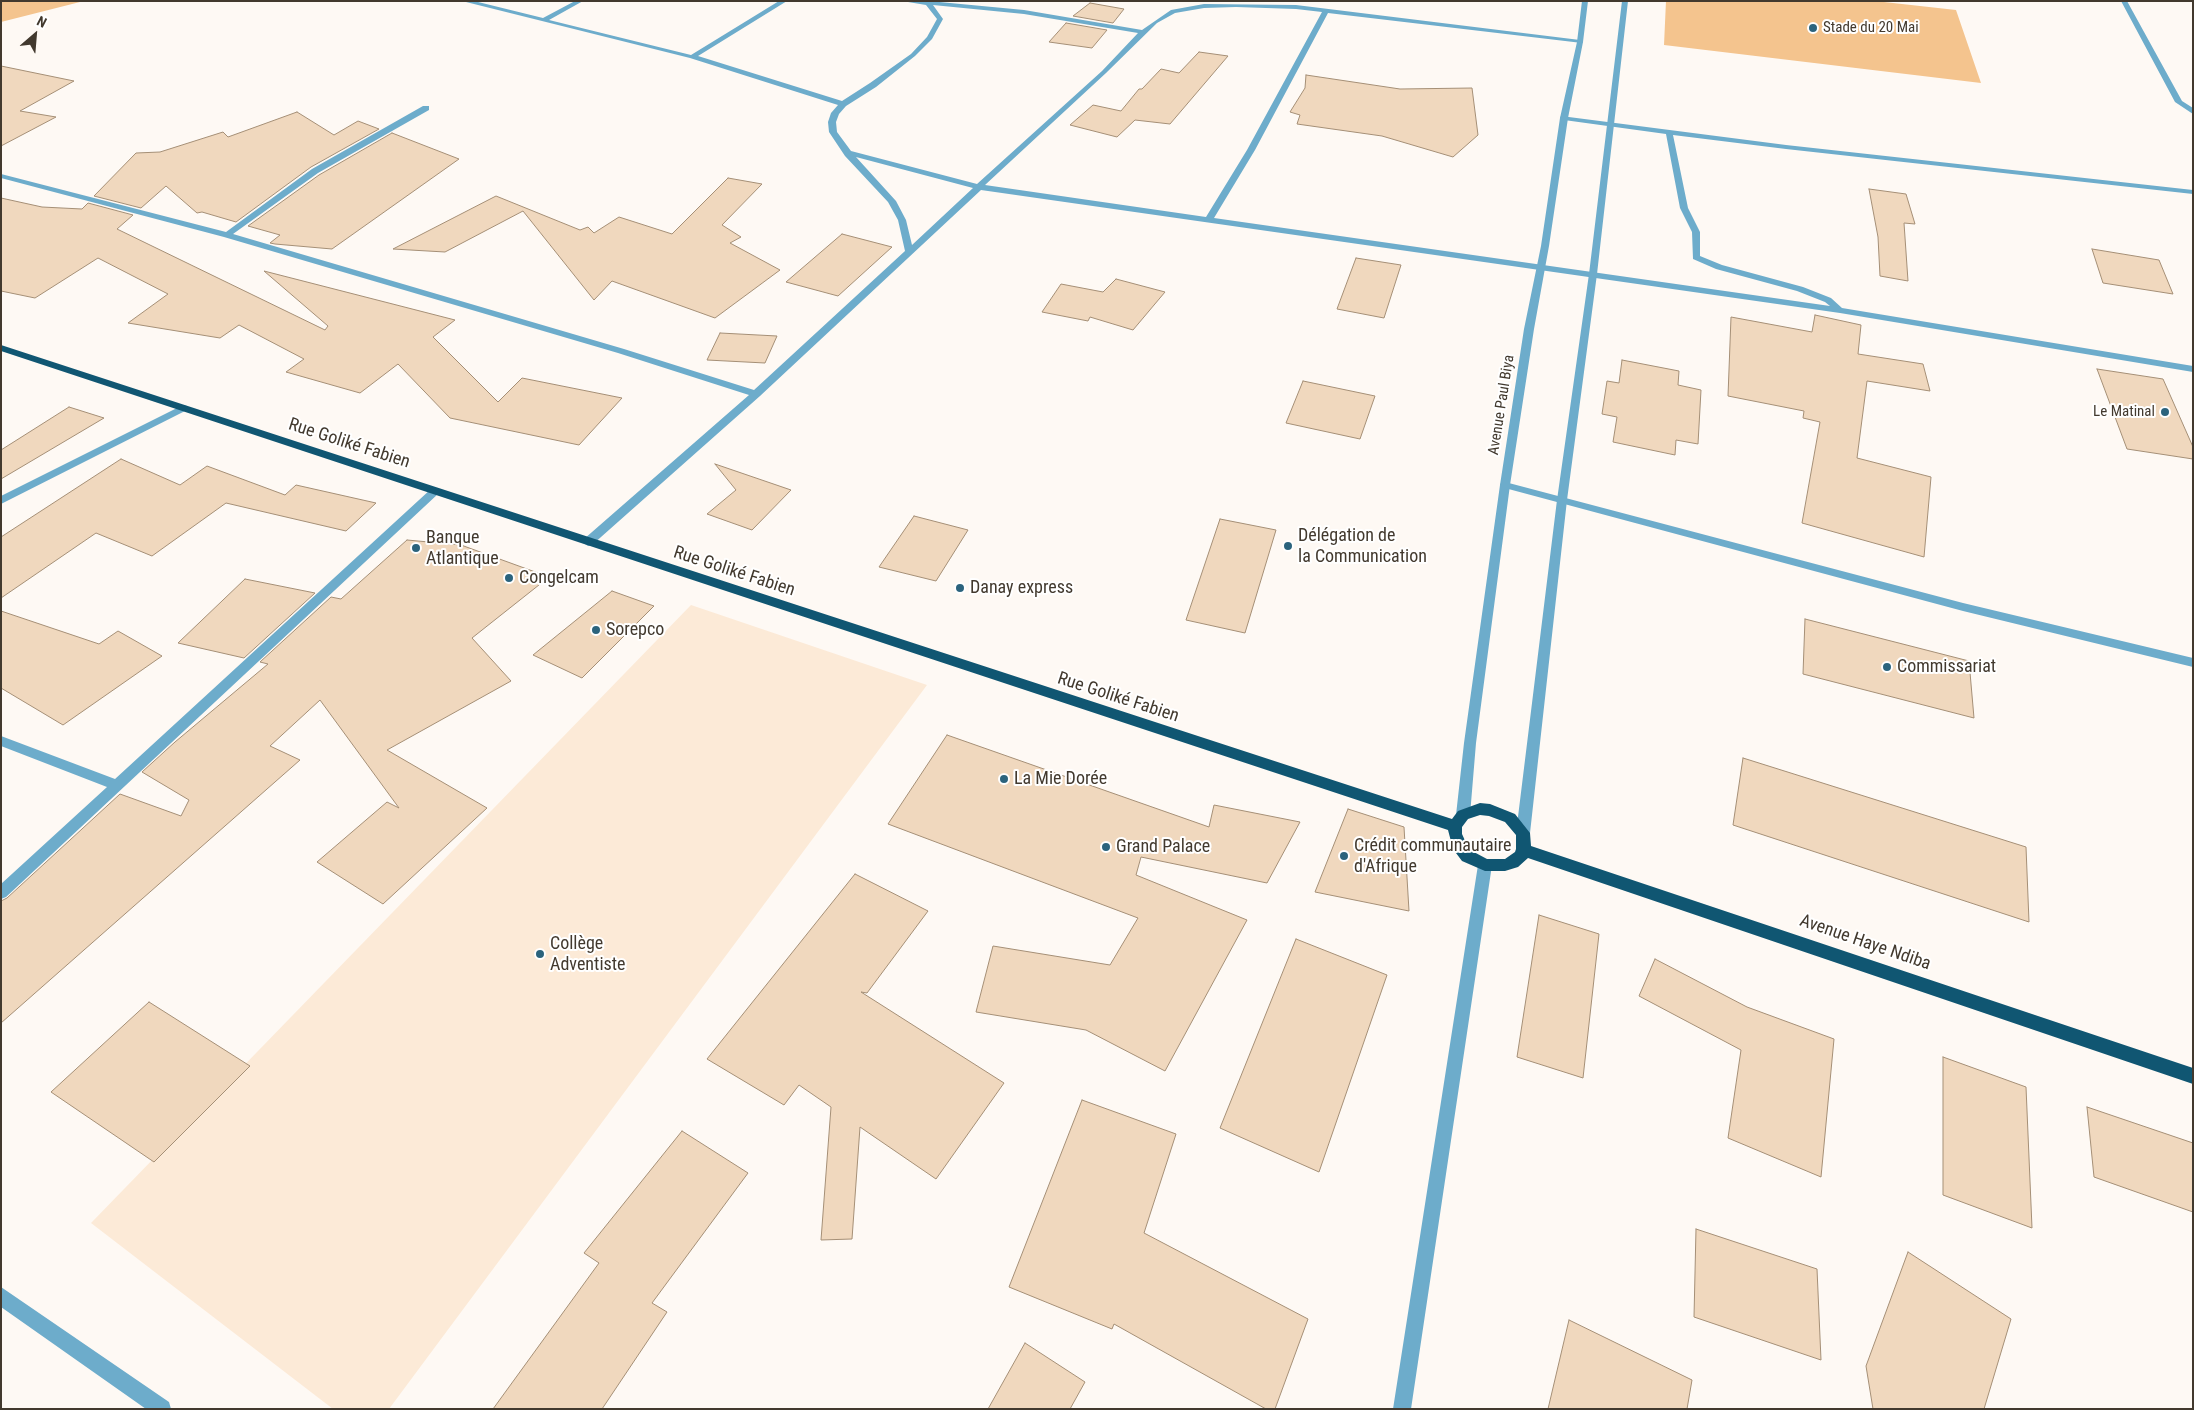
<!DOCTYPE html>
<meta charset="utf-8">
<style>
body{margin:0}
#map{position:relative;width:2194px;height:1410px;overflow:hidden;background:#fef9f4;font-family:"Roboto Condensed",sans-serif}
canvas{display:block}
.frame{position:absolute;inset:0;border:2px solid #42392e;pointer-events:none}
.north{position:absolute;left:10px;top:10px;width:50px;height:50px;-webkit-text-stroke:4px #fff;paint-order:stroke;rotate:27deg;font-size:14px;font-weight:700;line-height:20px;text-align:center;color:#42392e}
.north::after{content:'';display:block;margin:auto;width:18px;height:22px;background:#42392e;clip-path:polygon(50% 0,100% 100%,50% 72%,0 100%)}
</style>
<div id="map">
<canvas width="2194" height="1410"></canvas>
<div class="frame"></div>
<div class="north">N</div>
</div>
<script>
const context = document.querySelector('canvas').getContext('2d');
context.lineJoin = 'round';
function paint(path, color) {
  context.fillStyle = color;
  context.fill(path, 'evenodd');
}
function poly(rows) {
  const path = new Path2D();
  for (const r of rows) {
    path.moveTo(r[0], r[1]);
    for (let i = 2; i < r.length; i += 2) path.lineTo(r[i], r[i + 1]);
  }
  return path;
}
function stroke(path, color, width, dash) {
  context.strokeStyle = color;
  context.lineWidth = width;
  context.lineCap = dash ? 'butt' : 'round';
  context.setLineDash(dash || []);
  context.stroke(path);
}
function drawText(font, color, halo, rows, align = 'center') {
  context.font = font + ' "Roboto Condensed",sans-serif';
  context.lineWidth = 4;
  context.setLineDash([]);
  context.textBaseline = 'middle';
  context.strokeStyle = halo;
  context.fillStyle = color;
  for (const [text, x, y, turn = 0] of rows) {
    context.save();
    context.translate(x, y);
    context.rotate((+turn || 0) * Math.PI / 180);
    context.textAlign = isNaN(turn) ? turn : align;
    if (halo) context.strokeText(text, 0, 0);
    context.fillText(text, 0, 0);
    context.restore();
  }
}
const built = poly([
 [691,605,927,685,389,1409,333,1409,91,1223]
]);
const green = poly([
 [1,1,84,1,1,22],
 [1666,1,1875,1,1956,10,1981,83,1664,45]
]);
const building = poly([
 [1090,3,1124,9,1113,23,1073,16,1090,3],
 [1066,23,1107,30,1092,48,1049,42,1066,23],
 [1199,52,1228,56,1170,124,1135,120,1117,137,1070,125,1093,105,1121,111,1139,89,1142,89,1161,69,1179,73,1199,52],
 [1,66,74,81,20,111,56,117,1,146,1,66],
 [1306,75,1400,89,1472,88,1478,135,1453,157,1382,136,1297,124,1300,115,1290,112,1305,88,1306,75],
 [297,112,334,135,358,121,379,129,311,167,236,222,202,212,197,213,166,186,141,208,94,196,136,153,160,152,223,132,228,137,297,112],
 [392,133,459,159,332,249,275,244,270,243,280,235,248,226,319,175,392,133],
 [728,178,762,184,722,225,741,237,730,243,780,270,715,318,612,281,594,300,523,211,445,252,393,249,496,196,580,230,588,227,594,233,619,217,672,234,728,178],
 [1869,189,1906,194,1915,224,1904,223,1908,281,1880,276,1878,237,1869,189],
 [1,198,42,207,82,209,88,203,133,215,117,229,325,330,328,326,264,271,455,320,433,337,498,402,522,378,622,398,579,445,450,418,398,364,360,393,286,372,304,359,239,325,220,338,128,323,168,294,98,258,35,298,1,291,1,198],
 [842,234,892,247,838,296,786,282,842,234],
 [2092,249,2159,260,2173,294,2103,283,2092,249],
 [1356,258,1401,265,1384,318,1337,309,1356,258],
 [1116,279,1165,292,1133,330,1090,317,1088,321,1042,312,1061,284,1103,292,1116,279],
 [1815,315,1861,325,1858,354,1923,364,1930,391,1867,381,1857,458,1931,477,1924,557,1802,523,1820,422,1803,418,1804,411,1728,396,1731,317,1812,332,1815,315],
 [720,333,777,336,765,363,707,360,720,333],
 [1622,360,1679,371,1678,385,1701,390,1698,444,1676,440,1675,455,1613,442,1617,417,1602,414,1607,381,1619,383,1622,360],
 [2097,369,2163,379,2193,447,2193,459,2127,449,2097,369],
 [1303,381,1375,396,1360,439,1286,423,1303,381],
 [69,407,104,418,1,479,1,450,69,407],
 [121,459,180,485,207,466,285,495,296,485,376,503,346,531,226,503,152,556,96,533,1,598,1,537,121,459],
 [715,464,791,490,752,530,707,514,736,490,715,464],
 [914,516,968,530,936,581,879,567,914,516],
 [1220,519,1276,530,1245,633,1186,620,1220,519],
 [407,540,461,545,549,577,472,638,511,681,387,750,487,808,383,904,317,862,387,802,399,808,320,700,270,746,300,760,1,1023,1,901,7,898,120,794,181,816,189,800,142,772,175,742,268,664,260,662,331,597,341,599,407,540],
 [245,579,315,593,244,658,178,643,245,579],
 [612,591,654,606,582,678,533,655,612,591],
 [1,611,99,644,118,631,162,656,63,725,1,688,1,611],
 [1805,619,1969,661,1974,718,1803,674,1805,619],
 [947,735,1209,827,1214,805,1300,822,1267,883,1141,857,1136,875,1247,920,1165,1071,1086,1030,976,1012,993,946,1110,965,1138,918,888,824,947,735],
 [1743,758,2026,847,2029,922,1733,825,1743,758],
 [1348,809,1404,827,1409,911,1315,892,1348,809],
 [855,874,928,911,867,993,861,992,1004,1083,936,1179,860,1127,852,1239,821,1240,831,1107,799,1085,784,1105,707,1059,855,874],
 [1539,915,1599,934,1583,1078,1517,1057,1539,915],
 [1296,939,1387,975,1319,1172,1220,1128,1296,939],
 [1655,959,1747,1007,1834,1039,1821,1177,1728,1138,1741,1050,1639,996,1655,959],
 [149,1002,250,1066,154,1162,51,1092,149,1002],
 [1943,1057,2026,1087,2032,1228,1943,1195,1943,1057],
 [1082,1100,1176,1134,1144,1233,1308,1319,1275,1409,1266,1409,1114,1324,1112,1329,1009,1287,1082,1100],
 [2087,1107,2193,1143,2193,1212,2094,1177,2087,1107],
 [682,1131,748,1173,652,1303,667,1312,602,1409,493,1409,599,1263,584,1253,682,1131],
 [1696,1229,1817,1269,1821,1360,1694,1317,1696,1229],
 [1908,1252,2011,1319,1984,1409,1873,1409,1866,1366,1908,1252],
 [1569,1320,1692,1380,1687,1409,1548,1409,1569,1320],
 [1025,1343,1085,1382,1070,1409,988,1409,1025,1343]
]);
const minor = poly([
 [462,1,474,1,543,18,575,1,583,1,549,20,691,55,779,1,787,1,698,56,842,101,870,83,911,54,927,37,937,19,926,5,902,1,929,1,1024,10,1142,30,1171,10,1204,4,1296,5,1580,40,1583,42,1582,43,1328,13,1255,150,1214,218,1830,306,1825,302,1797,291,1716,269,1693,259,1692,232,1680,208,1666,134,1564,120,1560,118,1561,116,1786,145,2193,190,2193,194,1786,149,1673,135,1688,208,1700,232,1700,256,1722,265,1803,287,1831,298,1842,308,2193,366,2193,372,1840,313,981,190,760,396,592,545,588,546,582,542,584,539,749,395,618,353,224,237,1,178,1,174,226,232,312,169,423,106,429,106,429,110,318,173,233,234,624,349,754,390,905,251,898,220,888,202,845,156,829,132,828,122,831,113,838,105,690,58,462,1],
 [933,5,1024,14,1138,33,1102,71,977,184,851,151,837,132,836,122,839,114,846,106,876,87,915,56,932,39,943,19,933,5],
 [1236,7,1296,9,1322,12,1247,150,1206,217,985,185,1106,73,1157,23,1175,13,1204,8,1236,7],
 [856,157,973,188,912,245,906,220,896,201,856,157],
 [2121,1,2127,1,2182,101,2193,108,2193,114,2175,102,2121,1],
 [183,405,187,406,187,410,1,504,1,496,183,405],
 [1505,482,1963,603,2193,658,2193,667,1963,611,1501,487,1500,485,1501,483,1505,482],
 [435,488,440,491,439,493,6,897,1,899,1,884,107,787,1,746,1,736,115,779,431,489,435,488],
 [1485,859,1490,861,1492,865,1411,1409,1393,1409,1478,865,1480,861,1485,859],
 [1,1287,169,1402,171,1409,146,1409,1,1307,1,1287]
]);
const tertiary = poly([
 [1582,1,1588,1,1583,42,1568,118,1549,246,1534,329,1510,485,1476,743,1470,815,1468,819,1463,821,1458,819,1456,815,1464,743,1500,485,1524,329,1541,246,1560,118,1577,42,1582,1],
 [1622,1,1628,1,1597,274,1567,500,1530,833,1528,837,1523,839,1518,837,1516,833,1557,500,1589,274,1622,1]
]);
const trunk = poly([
 [1,345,1452,819,1458,811,1480,803,1490,804,1515,814,1530,833,1531,846,2193,1068,2193,1084,1528,858,1518,867,1505,871,1485,871,1462,861,1453,849,1448,830,1,351,1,345],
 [1480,815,1489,816,1505,822,1516,835,1516,849,1515,852,1505,859,1487,859,1472,851,1467,845,1462,834,1462,827,1468,819,1480,815]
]);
const markers = [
 [1813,28,5,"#2b637d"],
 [2165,412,5,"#2b637d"],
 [1288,546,5,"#2b637d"],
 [416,548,5,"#2b637d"],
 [509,578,5,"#2b637d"],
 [960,588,5,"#2b637d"],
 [596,630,5,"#2b637d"],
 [1887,667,5,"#2b637d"],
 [1004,779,5,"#2b637d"],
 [1106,847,5,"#2b637d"],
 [1344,856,5,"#2b637d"],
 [540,954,5,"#2b637d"]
];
const farPoinames = [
 ["Stade du 20 Mai",1823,28],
 ["Le Matinal",2155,412,"right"]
];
const farStreetnames = [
 ["Avenue Paul Biya",1502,405,-81]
];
const streetNames = [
 ["Rue Goliké Fabien",349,444,18],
 ["Rue Goliké Fabien",734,572,18],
 ["Rue Goliké Fabien",1118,698,18],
 ["Avenue Haye Ndiba",1865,943,19]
];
const poiNames = [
 ["Délégation de",1298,536],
 ["la Communication",1298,557],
 ["Banque",426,538],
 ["Atlantique",426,559],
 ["Congelcam",519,578],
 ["Danay express",970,588],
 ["Sorepco",606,630],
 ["Commissariat",1897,667],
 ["La Mie Dorée",1014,779],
 ["Crédit communautaire",1354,846],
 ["d'Afrique",1354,867],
 ["Grand Palace",1116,847],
 ["Collège",550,944],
 ["Adventiste",550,965]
];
paint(built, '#fcead7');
paint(green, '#f4c48e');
paint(building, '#f0d8be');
stroke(building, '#a58f76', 1);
paint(minor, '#6daccb');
paint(tertiary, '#6daccb');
paint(trunk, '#105672');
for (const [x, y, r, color] of markers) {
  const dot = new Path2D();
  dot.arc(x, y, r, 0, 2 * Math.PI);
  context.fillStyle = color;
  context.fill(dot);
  stroke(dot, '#fff', 2);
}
drawText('15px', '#42392e', '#fff', farPoinames, 'left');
drawText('15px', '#42392e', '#fff', farStreetnames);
drawText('18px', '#42392e', '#fff', streetNames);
drawText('18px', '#42392e', '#fff', poiNames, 'left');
</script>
